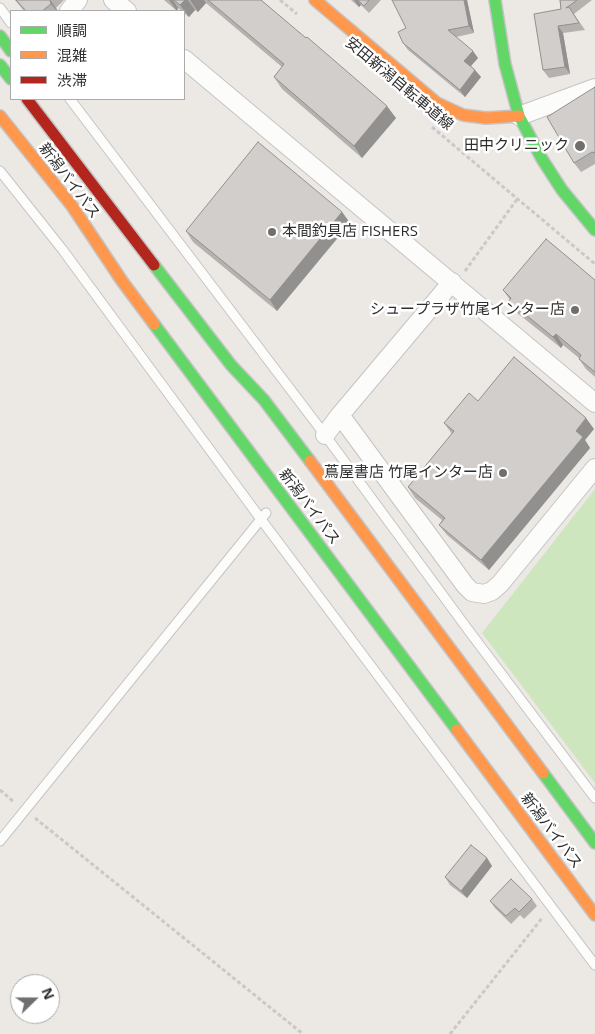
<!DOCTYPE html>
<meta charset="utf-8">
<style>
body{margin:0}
#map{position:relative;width:595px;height:1034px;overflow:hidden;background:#ece8e4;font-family:"Open Sans","Noto Sans JP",sans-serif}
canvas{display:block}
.legend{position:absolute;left:10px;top:10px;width:175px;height:90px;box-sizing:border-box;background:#fff;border:1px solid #ababab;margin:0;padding:6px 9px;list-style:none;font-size:15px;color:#2e2e2e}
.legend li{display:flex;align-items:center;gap:10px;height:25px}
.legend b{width:25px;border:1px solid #ababab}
.north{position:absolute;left:10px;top:974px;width:50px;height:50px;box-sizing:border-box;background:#fff;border:1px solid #ababab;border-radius:50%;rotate:68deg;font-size:14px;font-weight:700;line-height:20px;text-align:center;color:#2e2e2e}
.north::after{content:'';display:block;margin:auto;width:18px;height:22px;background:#706f6e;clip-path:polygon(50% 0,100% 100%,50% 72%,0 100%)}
</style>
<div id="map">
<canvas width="595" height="1034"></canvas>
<ul class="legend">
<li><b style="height:6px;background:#63d668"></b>順調</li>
<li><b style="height:6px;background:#ff974d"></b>混雑</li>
<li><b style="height:6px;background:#b3261e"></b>渋滞</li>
</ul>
<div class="north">N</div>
</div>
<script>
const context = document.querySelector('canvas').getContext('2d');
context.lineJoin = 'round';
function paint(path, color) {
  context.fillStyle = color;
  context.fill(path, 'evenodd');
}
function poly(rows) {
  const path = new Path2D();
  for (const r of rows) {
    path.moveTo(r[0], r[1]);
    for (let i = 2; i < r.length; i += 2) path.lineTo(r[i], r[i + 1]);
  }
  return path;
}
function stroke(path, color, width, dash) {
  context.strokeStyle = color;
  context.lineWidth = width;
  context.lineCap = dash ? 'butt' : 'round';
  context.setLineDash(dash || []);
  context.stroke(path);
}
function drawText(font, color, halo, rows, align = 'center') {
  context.font = font + ' "Open Sans","Noto Sans JP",sans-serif';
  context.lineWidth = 5;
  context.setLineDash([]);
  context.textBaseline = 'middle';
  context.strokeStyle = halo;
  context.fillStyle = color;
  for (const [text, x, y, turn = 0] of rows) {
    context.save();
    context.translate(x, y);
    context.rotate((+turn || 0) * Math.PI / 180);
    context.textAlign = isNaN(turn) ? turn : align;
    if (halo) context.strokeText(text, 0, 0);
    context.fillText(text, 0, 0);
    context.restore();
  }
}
const green = poly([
 [595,489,595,783,482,633]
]);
const path = poly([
 [280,0,297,14],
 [432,127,595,264],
 [465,271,518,198],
 [0,790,14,802],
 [35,818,303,1034],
 [450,1034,543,917]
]);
const lane = poly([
 [0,8,11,23],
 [70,99,325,435,469,631,595,798],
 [0,171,62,249,266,526,595,965],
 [0,841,266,513]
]);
const street = poly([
 [113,0,127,11],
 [69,11,78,0],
 [184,59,595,403],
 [519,116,595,88],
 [340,415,465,585,472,592,484,594,492,591,500,584,595,468],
 [325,435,340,415,452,282]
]);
const fast = poly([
 [495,0,505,64,519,116,542,159,562,190,595,230],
 [0,36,11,51],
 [0,65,11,79],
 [154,265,231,365,264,400,310,461],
 [154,324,457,730],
 [543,773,595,843]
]);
const slow = poly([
 [315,0,437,103,463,115,486,118,519,116],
 [0,116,72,206,122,281,154,324],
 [310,461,543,773],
 [457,730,595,915]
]);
const jam = poly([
 [27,99,154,265]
]);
const wall = poly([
 [15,0,64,0,56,8,58,11,24,11],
 [164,0,261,0,396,118,362,158,282,89,274,77,282,67,206,3,198,12,195,10,189,17,184,13,184,11,182,11,178,8,177,11],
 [351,0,381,0,369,13,361,5,359,7],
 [467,0,474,33,456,37,478,58,471,66,481,77,465,97,408,50,403,43,406,28],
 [560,0,592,0,574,14,585,30,563,33,570,74,549,78,543,70,561,9],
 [595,87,595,164,581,172,574,163],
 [342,212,350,223,277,311,193,242,186,231],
 [595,280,595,377,586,369,579,359,579,358,563,345,561,348,516,312,509,301,510,300,503,290],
 [478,401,594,429,585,440,590,448,489,570,447,535,439,525,442,520,415,498,408,487,452,434,444,423],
 [487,858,492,866,467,898,450,885,445,877],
 [532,899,537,906,524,919,520,915,511,924,495,908,490,901]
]);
const shadedWall = poly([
 [169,0,173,0,178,8,177,11],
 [185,0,188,0,195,10,189,17,180,5],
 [190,0,204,0,206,3,198,12],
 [354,0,357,0,361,5,359,7],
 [464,0,467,0,474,33,469,26],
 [51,1,58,11,57,11,51,4],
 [558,26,563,33,570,74,565,67],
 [473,51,478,58,469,68,464,61],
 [475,70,481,77,465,97,460,90],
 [387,106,396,118,362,158,354,146],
 [342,212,350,223,277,311,270,300],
 [556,334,563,345,561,348,553,337],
 [586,418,594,429,585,440,590,448,489,570,481,560,576,431],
 [487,858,492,866,467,898,461,891]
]);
const building = poly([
 [16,0,50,0,51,4,42,11,26,11,16,0],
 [174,0,185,0,180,5,174,0],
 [208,0,261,0,306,38,307,37,387,106,354,146,274,77,284,64,208,0],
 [358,0,369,0,364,6,358,0],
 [392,0,464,0,469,26,448,30,473,51,464,61,475,70,460,90,403,43,398,32,406,28,392,0],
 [560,0,577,0,566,8,569,7,579,23,558,26,565,67,543,70,534,14,561,9,560,0],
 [595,87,595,153,592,152,574,163,547,117,595,87],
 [258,142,342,212,270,300,186,231,258,142],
 [546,239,595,280,595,372,579,359,581,355,556,334,553,337,509,301,511,298,503,290,546,239],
 [514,357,586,418,576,431,583,437,481,560,439,525,445,518,408,487,454,431,444,423,469,393,478,401,514,357],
 [471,845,487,858,461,891,445,877,471,845],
 [511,879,532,899,519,912,515,908,506,916,490,901,511,879]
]);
const markers = [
 [580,146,6,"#706f6e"],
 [272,232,5,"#706f6e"],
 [575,310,5,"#706f6e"],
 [503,473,5,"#706f6e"]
];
const streetNames = [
 ["安田新潟自転車道線",399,84,40],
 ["新潟バイパス",69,181,53],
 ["新潟バイパス",309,507,53],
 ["新潟バイパス",551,831,53]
];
const poiNames = [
 ["田中クリニック",569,146],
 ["本間釣具店 FISHERS",282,232,"left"],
 ["シュープラザ竹尾インター店",565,310],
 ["蔦屋書店 竹尾インター店",493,473]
];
paint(green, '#cee6be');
stroke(lane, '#c5c4c5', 11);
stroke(street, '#c5c4c5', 20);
stroke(fast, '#c5c4c5', 14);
stroke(slow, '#c5c4c5', 14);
stroke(jam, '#c5c4c5', 14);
stroke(path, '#c9c9c8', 3, [4, 2.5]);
stroke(lane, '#fcfcfb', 9);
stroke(street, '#fcfcfb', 18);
stroke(fast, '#63d668', 11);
stroke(slow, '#ff974d', 11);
stroke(jam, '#b3261e', 11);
paint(wall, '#b4b1af');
paint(shadedWall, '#92908e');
paint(building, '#d1cecb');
stroke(building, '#92908e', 1);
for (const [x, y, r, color] of markers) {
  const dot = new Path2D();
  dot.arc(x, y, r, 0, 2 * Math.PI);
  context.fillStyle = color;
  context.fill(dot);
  stroke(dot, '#fff', 2);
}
drawText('15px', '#2e2e2e', '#fff', streetNames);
drawText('15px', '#2e2e2e', '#fff', poiNames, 'right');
</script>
